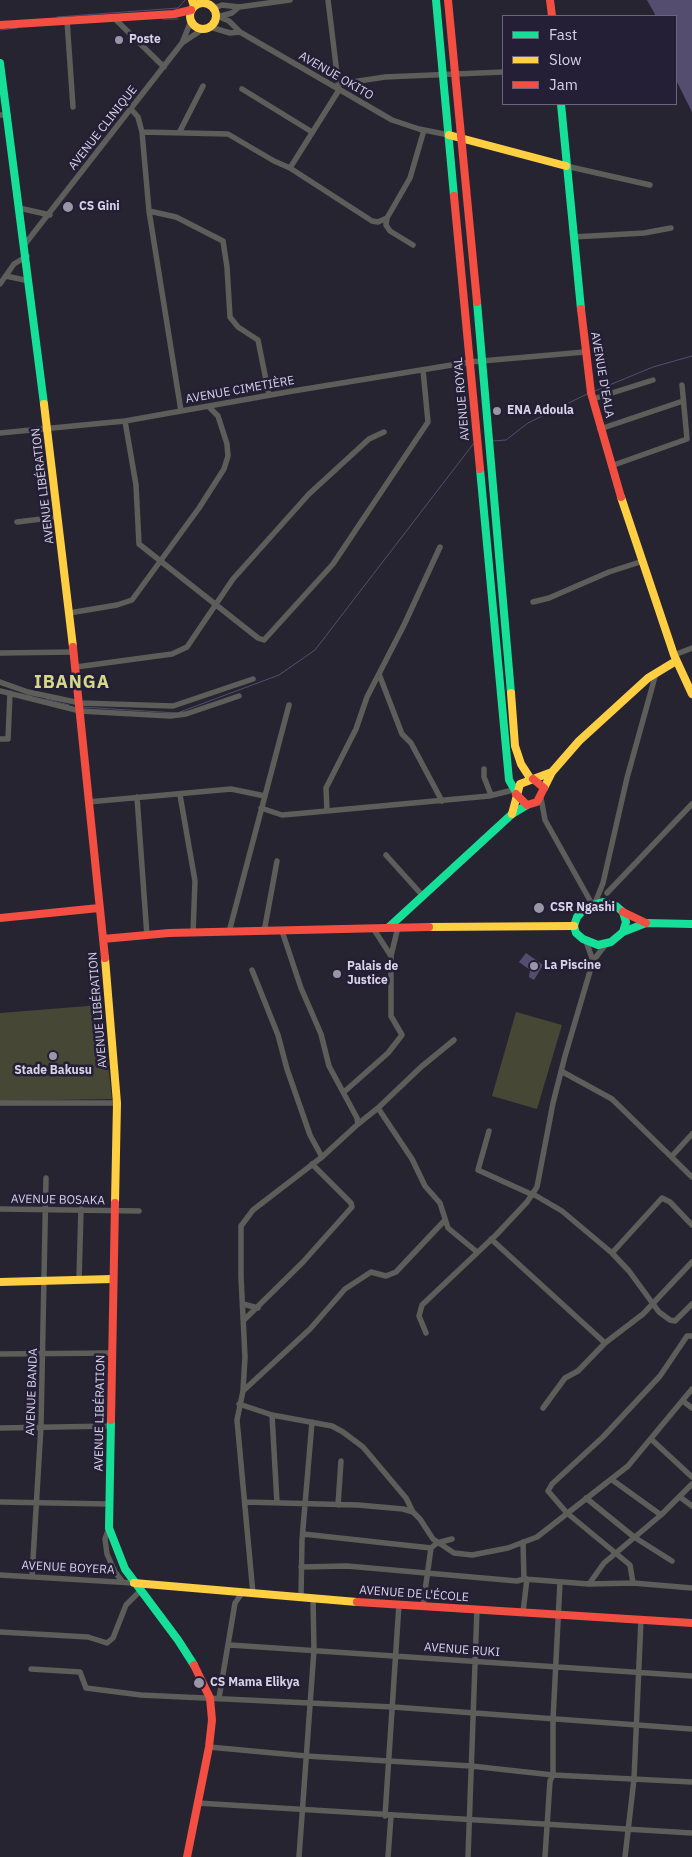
<!DOCTYPE html>
<meta charset="utf-8">
<style>
body{margin:0}
#map{position:relative;width:692px;height:1857px;overflow:hidden;background:#272431;font-family:"IBM Plex Sans",sans-serif}
canvas{display:block}
.legend{position:absolute;left:502px;top:15px;width:175px;height:90px;box-sizing:border-box;background:#241e37;border:1px solid #6b667c;margin:0;padding:6px 9px;list-style:none;font-size:15px;color:#d6d3e4}
.legend li{display:flex;align-items:center;gap:10px;height:25px}
.legend b{width:25px;border:1px solid #6b667c}
</style>
<div id="map">
<canvas width="692" height="1857"></canvas>
<ul class="legend">
<li><b style="height:6px;background:#16e098"></b>Fast</li>
<li><b style="height:6px;background:#ffcf43"></b>Slow</li>
<li><b style="height:6px;background:#f24e42"></b>Jam</li>
</ul>
</div>
<script>
const context = document.querySelector('canvas').getContext('2d');
context.lineJoin = 'round';
function paint(path, color) {
  context.fillStyle = color;
  context.fill(path, 'evenodd');
}
function poly(rows) {
  const path = new Path2D();
  for (const r of rows) {
    if (r.length === 3) {
      path.moveTo(r[0] + r[2], r[1]);
      path.arc(r[0], r[1], r[2], 0, 2 * Math.PI);
      continue;
    }
    path.moveTo(r[0], r[1]);
    for (let i = 2; i < r.length; i += 2) path.lineTo(r[i], r[i + 1]);
  }
  return path;
}
function stroke(path, color, width, dash) {
  context.strokeStyle = color;
  context.lineWidth = width;
  context.lineCap = dash ? 'butt' : 'round';
  context.setLineDash(dash || []);
  context.stroke(path);
}
function drawText(font, color, halo, rows, align = 'center') {
  context.font = font + ' "IBM Plex Sans",sans-serif';
  context.lineWidth = 5;
  context.setLineDash([]);
  context.textBaseline = 'middle';
  context.strokeStyle = halo;
  context.fillStyle = color;
  for (const [text, x, y, turn = 0] of rows) {
    context.save();
    context.translate(x, y);
    context.rotate((+turn || 0) * Math.PI / 180);
    context.textAlign = isNaN(turn) ? turn : align;
    if (halo) context.strokeText(text, 0, 0);
    context.fillText(text, 0, 0);
    context.restore();
  }
}
const green = poly([
 [101,1005,112,1099,0,1101,0,1013],
 [516,1012,562,1025,537,1109,492,1096]
]);
const water = poly([
 [647,0,692,0,692,112,676,80,676,16,656,16],
 [526,953,543,965,534,980,529,977,530,970,519,962]
]);
const stream = poly([
 [57,17,178,8,185,0],
 [163,19,178,19],
 [0,30,17,28],
 [595,391,653,367,692,356],
 [493,441,506,440,528,423,589,393],
 [46,699,69,705],
 [82,707,176,713],
 [180,712,279,675,315,650,474,443]
]);
const street = poly([
 [214,8,222,5,239,7,290,0],
 [217,16,229,21,240,32,392,120,419,129,449,135],
 [221,16,232,13,239,7],
 [114,18,164,67],
 [67,20,73,107],
 [210,27,230,33,240,32],
 [182,43,203,29],
 [339,84,385,77,503,72],
 [242,89,312,132],
 [130,108,138,117,142,132,149,211,181,411],
 [0,115,8,115],
 [142,132,228,134,274,161,290,168,372,221,378,222,387,218,410,178,424,130],
 [179,133,203,86],
 [566,166,650,185],
 [290,168,339,90,328,0],
 [19,208,50,215],
 [149,211,176,217,223,241,227,267,230,317,238,327,258,340,269,395],
 [387,218,386,225,390,231,413,245],
 [573,237,644,233,671,228],
 [25,244,182,43,191,21],
 [6,276,29,281],
 [0,284,14,264,27,256],
 [593,399,653,380],
 [125,421,136,485,139,544,258,638,264,640,333,564,428,422,423,370],
 [600,429,683,401],
 [0,433,125,421,293,391,470,362,585,352],
 [611,466,687,439,682,385],
 [17,522,58,517],
 [533,602,549,598,609,572,643,561],
 [69,613,117,605,132,600,199,508,224,469,228,456,227,444,218,416,209,407],
 [0,653,74,652],
 [674,655,692,648],
 [76,667,172,654,187,647,233,579,309,494,369,439,384,432],
 [379,674,402,734,411,743,442,801],
 [0,682,28,692,80,703,173,706,253,679],
 [0,691,80,711,170,716,186,714,239,696],
 [0,739,8,739,10,693],
 [484,769,484,777,491,795],
 [180,795,195,881,193,933],
 [137,797,147,936],
 [541,798,545,820,592,904],
 [88,802,231,789,265,796],
 [261,808,282,815,294,814,489,796,513,790],
 [327,811,326,788,356,729,367,697,404,625,440,547],
 [386,855,422,895],
 [607,893,692,804],
 [595,903,603,883,627,778,656,673],
 [373,928,391,956],
 [229,932,289,705],
 [264,932,277,861],
 [586,941,593,961],
 [252,970,278,1035,287,1069,310,1135,322,1157],
 [561,1071,612,1099,692,1177],
 [344,1092,388,1053,402,1035,391,1016,391,956,398,927],
 [0,1103,117,1103],
 [378,1108,421,1067,454,1040],
 [358,1124,378,1108,412,1159,425,1186,440,1203,448,1228,477,1252],
 [489,1131,478,1170,533,1195],
 [672,1156,692,1134],
 [533,1194,562,1211,612,1253,629,1271,659,1312,670,1320,675,1321,692,1304],
 [0,1209,139,1211],
 [491,1239,605,1343,643,1314,692,1262],
 [612,1253,662,1198,670,1202,692,1225],
 [79,1280,81,1209],
 [243,1304,258,1308],
 [244,1320,303,1262,352,1207,351,1203,312,1164],
 [426,1333,419,1316,422,1305,497,1234,527,1202,537,1187,553,1103,565,1056,593,961,606,944],
 [0,1354,113,1353],
 [243,1391,310,1329,345,1289,371,1272,386,1276,396,1272,445,1220],
 [683,1401,692,1408],
 [239,1404,272,1415,332,1426,343,1432,363,1447,406,1498,413,1512],
 [543,1408,565,1378,578,1371,605,1343],
 [272,1415,277,1503],
 [0,1428,112,1426],
 [651,1439,692,1477],
 [611,1479,661,1515],
 [680,1497,692,1506],
 [586,1498,634,1537,672,1561],
 [0,1502,109,1504],
 [245,1502,358,1505,403,1509,413,1512,420,1519,433,1539,454,1553,472,1555,508,1548,537,1537,628,1466,692,1389],
 [338,1505,341,1461],
 [109,1528,105,1539,107,1554,115,1572,122,1581],
 [303,1534,431,1548],
 [523,1542,524,1579,589,1584,633,1583,630,1565,567,1513,548,1491,552,1484,603,1437,660,1376,687,1336,692,1336],
 [301,1567,347,1566,517,1581,524,1579],
 [0,1575,134,1583],
 [32,1576,41,1426,46,1178],
 [633,1583,692,1588],
 [589,1584,604,1563,661,1515,692,1484],
 [253,1594,237,1420,243,1391,245,1357,241,1277,241,1226,253,1210,322,1157,358,1124,357,1118,329,1066,321,1034,301,988,282,931],
 [301,1597,302,1540,312,1422],
 [423,1605,431,1548,437,1543,452,1539],
 [523,1612,527,1579],
 [0,1632,88,1637,107,1643,113,1638,126,1605,140,1591],
 [230,1645,692,1676],
 [31,1669,80,1672,86,1688,141,1695,393,1707,692,1729],
 [219,1698,235,1603,242,1593],
 [209,1747,306,1756,471,1766,553,1775,692,1782],
 [197,1803,692,1833],
 [385,1816,399,1604],
 [299,1857,314,1650,313,1599],
 [388,1857,391,1816],
 [468,1857,477,1609],
 [545,1857,550,1781,553,1775,553,1720,560,1582],
 [625,1857,634,1779,641,1619]
]);
const fast = poly([
 [436,0,454,196],
 [0,63,44,404],
 [561,104,581,309],
 [477,302,511,693],
 [480,469,509,780,516,792],
 [389,927,512,814,527,805],
 [623,932,626,922,623,912,616,906,603,902,586,907,577,917,574,926,576,933,583,939,598,945,611,942,623,932,646,923,692,924],
 [111,1420,109,1528,125,1569,178,1640,194,1665]
]);
const slow = poly([
 [192,0,194,6],
 [204,0,205,3],
 [203,16,13],
 [449,135,566,166],
 [44,404,73,647],
 [621,497,674,655,692,694],
 [511,693,515,746,521,764,530,778],
 [544,788,552,772,579,741,648,678,676,661],
 [512,814,520,784,552,772],
 [429,927,574,926],
 [105,958,117,1103,115,1203],
 [0,1282,112,1279],
 [134,1583,357,1602]
]);
const jam = poly([
 [448,0,477,302],
 [550,0,552,16],
 [0,25,174,14,191,10],
 [454,196,480,469],
 [581,309,591,393,621,497],
 [73,647,105,958],
 [516,794,527,805,537,802,544,788,533,779],
 [623,912,646,923],
 [0,918,99,908],
 [103,939,169,933,429,927],
 [111,1420,115,1203],
 [357,1602,692,1623],
 [187,1857,209,1747,212,1720,210,1698,194,1665]
]);
const markers = [
 [119,40,5,"#9996a5"],
 [68,207,6,"#9996a5"],
 [497,411,5,"#9996a5"],
 [539,908,6,"#9996a5"],
 [534,966,5,"#9996a5"],
 [337,974,5,"#9996a5"],
 [53,1056,5,"#9996a5"],
 [199,1683,6,"#9996a5"]
];
const poiNames = [
 ["Poste",129,40],
 ["CS Gini",79,207],
 ["ENA Adoula",507,411],
 ["CSR Ngashi",550,908],
 ["La Piscine",544,966],
 ["Palais de",347,967],
 ["Justice",347,981],
 ["Stade Bakusu",53,1071,"center"],
 ["CS Mama Elikya",210,1683]
];
const streetNames = [
 ["AVENUE OKITO",336,76,30],
 ["AVENUE CLINIQUE",103,128,-52],
 ["AVENUE D'EALA",602,375,80],
 ["AVENUE CIMETIÈRE",240,390,-10],
 ["AVENUE ROYAL",462,399,-95],
 ["AVENUE LIBÉRATION",43,486,-97],
 ["AVENUE LIBÉRATION",98,1010,-95],
 ["AVENUE BOSAKA",58,1200,1],
 ["AVENUE BANDA",32,1392,-88],
 ["AVENUE LIBÉRATION",100,1413,-89],
 ["AVENUE BOYERA",68,1568,3],
 ["AVENUE DE L'ÉCOLE",414,1594,4],
 ["AVENUE RUKI",462,1650,4]
];
const districtNames = [
 ["IBANGA",72,683]
];
paint(green, '#464734');
paint(water, '#554d70');
stroke(stream, '#554d70', 1);
stroke(street, '#5d5d5a', 5.5);
stroke(fast, '#16e098', 8);
stroke(slow, '#ffcf43', 8);
stroke(jam, '#f24e42', 8);
for (const [x, y, r, color] of markers) {
  const dot = new Path2D();
  dot.arc(x, y, r, 0, 2 * Math.PI);
  context.fillStyle = color;
  context.fill(dot);
  stroke(dot, '#241e37', 2);
}
drawText('bold 12px', '#d6d3e4', '#241e37', poiNames, 'left');
drawText('12px', '#d6d3e4', '#241e37', streetNames);
context.letterSpacing = '1px';
drawText('bold 18px', '#d5d889', '#241e37', districtNames);
context.letterSpacing = '0px';
</script>
